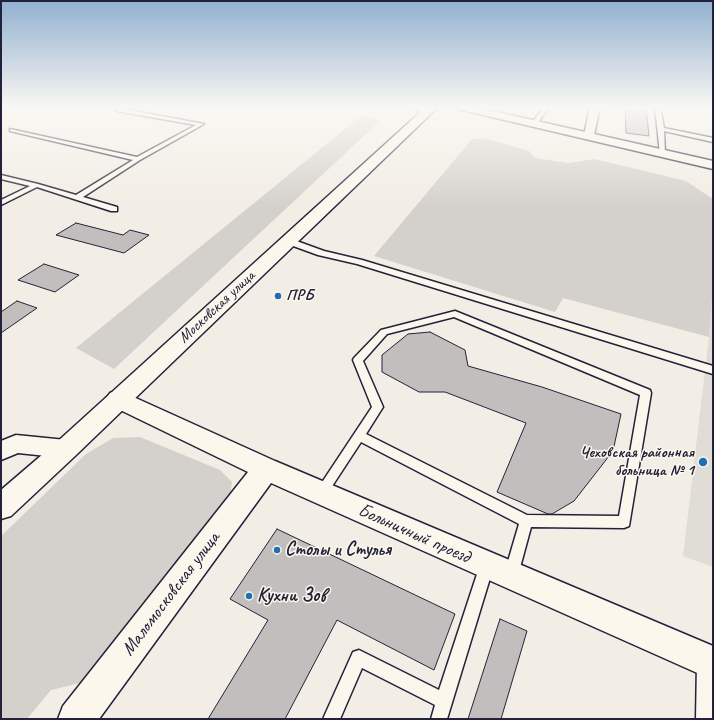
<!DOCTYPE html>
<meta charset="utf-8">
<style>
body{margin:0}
#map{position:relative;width:714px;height:720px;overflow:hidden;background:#f2eee5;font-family:Caveat,sans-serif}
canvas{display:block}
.frame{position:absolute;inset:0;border:2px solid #22223b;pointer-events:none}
</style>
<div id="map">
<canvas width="714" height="720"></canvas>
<div class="frame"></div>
</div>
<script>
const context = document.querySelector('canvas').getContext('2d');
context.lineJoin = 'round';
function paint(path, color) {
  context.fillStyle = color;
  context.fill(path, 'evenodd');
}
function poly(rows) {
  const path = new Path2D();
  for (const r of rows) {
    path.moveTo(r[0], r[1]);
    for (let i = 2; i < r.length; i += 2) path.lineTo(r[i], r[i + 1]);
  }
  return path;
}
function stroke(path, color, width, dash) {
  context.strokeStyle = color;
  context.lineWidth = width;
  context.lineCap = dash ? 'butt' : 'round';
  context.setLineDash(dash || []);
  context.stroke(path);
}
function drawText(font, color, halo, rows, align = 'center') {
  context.font = font + ' Caveat,sans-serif';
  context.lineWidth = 3;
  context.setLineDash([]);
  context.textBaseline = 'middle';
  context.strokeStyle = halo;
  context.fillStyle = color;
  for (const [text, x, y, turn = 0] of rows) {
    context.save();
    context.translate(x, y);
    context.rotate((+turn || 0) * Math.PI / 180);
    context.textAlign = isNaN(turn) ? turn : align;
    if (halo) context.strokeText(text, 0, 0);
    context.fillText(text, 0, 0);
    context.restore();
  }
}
const built = poly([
 [713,284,713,567,683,556,709,337]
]);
const green = poly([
 [361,116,381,120,114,369,76,348],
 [484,138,529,151,535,158,568,163,595,159,686,181,713,199,713,284,709,337,563,298,555,312,374,256,472,139],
 [140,437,220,470,232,482,230,498,84,682,51,690,27,719,1,719,1,536,86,454,113,438]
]);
const building = poly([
 [625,107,646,107,649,136,626,133,625,107],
 [76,223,123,235,130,230,149,235,124,253,56,235,76,223],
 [44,264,79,275,55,292,18,280,44,264],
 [17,301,37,308,1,333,1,312,17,301],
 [430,332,465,350,468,366,542,387,621,414,613,451,574,501,552,514,548,514,497,492,526,423,445,392,419,392,382,372,382,355,408,334,430,332],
 [277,529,455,614,434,670,337,620,285,719,208,719,268,620,230,599,277,529],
 [500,619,527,631,501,719,468,719,500,619]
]);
const lane = poly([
 [544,107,549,107,537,124,533,124,532,123,544,107],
 [655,107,660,107,664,128,713,138,713,142,664,131,665,153,660,154,655,107],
 [118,108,204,124,140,160,83,197,117,207,117,211,111,211,37,187,1,205,1,200,30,186,1,179,1,175,38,184,76,195,133,160,10,131,10,129,137,157,196,125,116,111,116,109,118,108],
 [285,239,291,239,324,251,362,260,713,366,713,374,357,264,318,255,285,243,285,239],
 [455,311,650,390,651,393,629,526,624,528,531,527,518,575,516,580,511,582,506,580,504,575,519,524,361,442,325,497,321,498,317,497,315,493,372,407,353,360,354,358,381,330,455,311],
 [454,317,640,395,619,516,527,515,366,434,383,407,363,361,387,334,454,317],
 [487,558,492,560,494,565,447,719,431,719,435,705,362,668,340,719,323,719,353,652,359,650,439,690,480,565,482,560,487,558]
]);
const street = poly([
 [590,107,600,107,594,135,589,138,584,135,590,107],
 [16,435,66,440,74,443,77,449,74,455,66,458,18,453,1,460,1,441,16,435],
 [712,647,713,719,696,719,697,662,701,651,712,647]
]);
const secondary = poly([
 [414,107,425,107,431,112,429,114,425,116,421,114,414,107],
 [457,107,475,107,713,161,713,169,462,110,458,109,457,107],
 [118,390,275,461,713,646,713,680,271,483,99,719,58,719,63,706,248,472,110,405,106,399,110,393,118,390]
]);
const primary = poly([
 [426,107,438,107,75,456,11,516,1,519,1,490,57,442,426,107]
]);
const markers = [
 [278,296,4,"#1f6fb2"],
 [703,462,5,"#1f6fb2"],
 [277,550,4,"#1f6fb2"],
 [249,596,4,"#1f6fb2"]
];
const poiNames = [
 ["ПРБ",286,296],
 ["Чеховская районная",694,453,"right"],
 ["больница № 1",694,471,"right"]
];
const streetNames = [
 ["Московская улица",217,307,-43]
];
const nearStreetnames = [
 ["Больничный проезд",414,534,24],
 ["Маломосковская улица",171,594,-53]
];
const nearPoinames = [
 ["Столы и Стулья",285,550],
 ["Кухни Зов",257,596]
];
paint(built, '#e0dcd6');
paint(green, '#d4d1cc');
paint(building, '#c2bebe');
stroke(building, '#22223b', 1);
stroke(lane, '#22223b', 3);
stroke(street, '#22223b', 3);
stroke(secondary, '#22223b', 3);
stroke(primary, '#22223b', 3);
paint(lane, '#fbf7ec');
paint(street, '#fbf7ec');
paint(secondary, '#fbf7ec');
paint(primary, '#fbf7ec');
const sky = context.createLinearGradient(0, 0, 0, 207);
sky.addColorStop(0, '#91b0d0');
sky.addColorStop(0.52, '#f9f7f3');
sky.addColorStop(1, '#f9f7f300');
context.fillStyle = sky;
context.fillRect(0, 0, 714, 207);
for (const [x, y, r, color] of markers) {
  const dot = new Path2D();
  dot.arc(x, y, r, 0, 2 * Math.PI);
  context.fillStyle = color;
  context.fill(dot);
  stroke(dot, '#fbf7ec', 1.5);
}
drawText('bold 16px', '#22223b', '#fbf7ec', poiNames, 'left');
drawText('16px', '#22223b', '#fbf7ec', streetNames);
drawText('19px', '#22223b', '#fbf7ec', nearStreetnames);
drawText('bold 19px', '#22223b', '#fbf7ec', nearPoinames, 'left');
</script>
